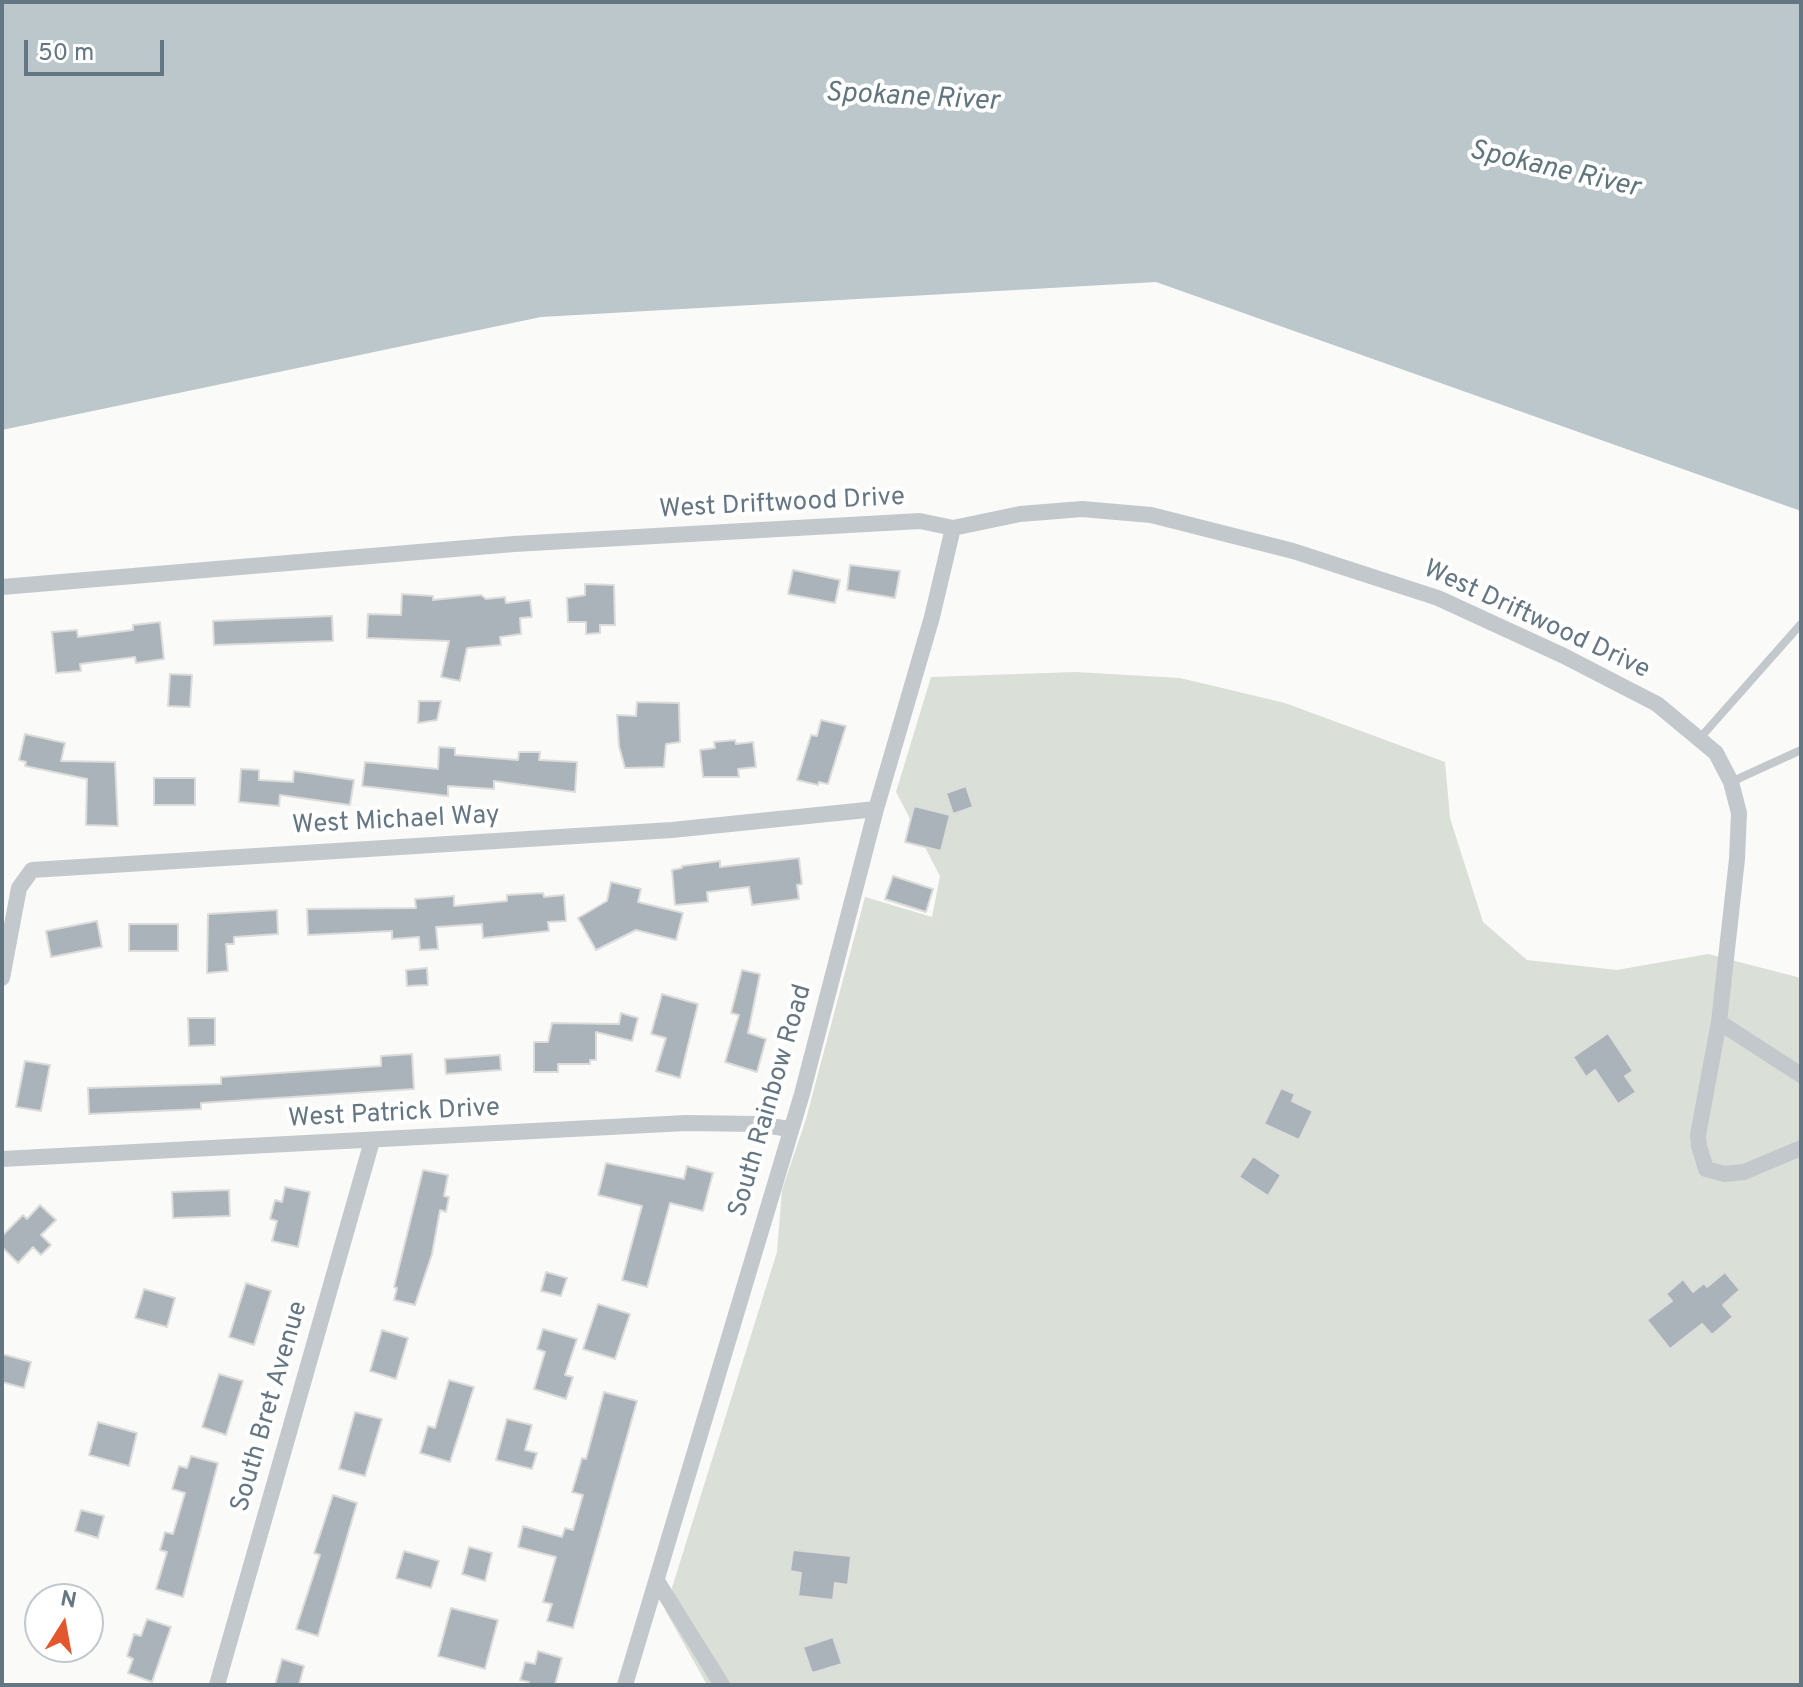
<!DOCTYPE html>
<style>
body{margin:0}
#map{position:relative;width:1803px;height:1687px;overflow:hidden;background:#fafaf8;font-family:Overpass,sans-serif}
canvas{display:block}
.frame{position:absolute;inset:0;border:4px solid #657683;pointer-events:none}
.north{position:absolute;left:24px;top:1583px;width:80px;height:80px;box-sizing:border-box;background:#fff;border:2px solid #c1c8cd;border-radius:50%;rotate:11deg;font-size:22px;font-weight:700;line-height:32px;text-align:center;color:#657683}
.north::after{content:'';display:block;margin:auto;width:28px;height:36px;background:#e4572e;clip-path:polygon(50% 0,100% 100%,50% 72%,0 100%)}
.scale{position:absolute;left:24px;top:40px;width:140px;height:36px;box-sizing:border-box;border:4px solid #657683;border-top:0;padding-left:10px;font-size:24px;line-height:28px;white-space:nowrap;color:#657683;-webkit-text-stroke:6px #fff;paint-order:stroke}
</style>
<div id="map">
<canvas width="1803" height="1687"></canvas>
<div class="frame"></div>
<div class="north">N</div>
<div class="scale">50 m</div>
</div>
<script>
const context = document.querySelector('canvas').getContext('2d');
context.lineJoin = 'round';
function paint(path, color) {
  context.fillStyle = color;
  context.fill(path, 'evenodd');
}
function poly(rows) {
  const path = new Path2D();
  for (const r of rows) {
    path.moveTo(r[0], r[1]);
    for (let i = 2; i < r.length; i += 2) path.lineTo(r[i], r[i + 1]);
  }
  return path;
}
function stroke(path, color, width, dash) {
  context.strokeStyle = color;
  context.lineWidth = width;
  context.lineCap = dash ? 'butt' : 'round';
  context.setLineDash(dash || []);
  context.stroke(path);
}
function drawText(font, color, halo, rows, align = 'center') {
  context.font = font + ' Overpass,sans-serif';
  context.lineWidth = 8;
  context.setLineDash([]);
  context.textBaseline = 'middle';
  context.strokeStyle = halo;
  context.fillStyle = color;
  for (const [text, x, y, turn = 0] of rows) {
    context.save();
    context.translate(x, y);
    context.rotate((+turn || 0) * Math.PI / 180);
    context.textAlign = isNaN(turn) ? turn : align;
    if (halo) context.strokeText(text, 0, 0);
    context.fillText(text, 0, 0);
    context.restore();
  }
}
const green = poly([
 [1075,672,1180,678,1285,703,1445,762,1450,818,1483,922,1527,960,1617,970,1708,954,1801,978,1801,1685,707,1685,665,1610,777,1252,782,1190,806,1119,865,897,932,917,940,876,896,792,931,677]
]);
const water = poly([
 [2,2,1801,2,1801,511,1156,282,541,317,2,430]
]);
const building = poly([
 [850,565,900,571,895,598,847,590,850,565],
 [793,570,840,580,835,603,788,594,793,570],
 [585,584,614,585,615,625,600,625,600,633,586,634,586,622,568,622,567,598,585,595,585,584],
 [402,594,433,596,433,600,481,595,486,599,505,597,506,603,530,600,532,617,520,618,521,634,500,637,501,645,467,648,460,681,441,677,449,641,367,638,368,614,401,615,402,594],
 [332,616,333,641,214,645,213,621,332,616],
 [160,622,164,659,136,663,135,657,80,664,81,671,56,673,52,632,77,630,78,637,133,630,133,625,160,622],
 [170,674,192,675,190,707,168,706,170,674],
 [419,701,441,701,437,720,418,723,419,701],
 [637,702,679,703,680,742,666,744,664,767,625,768,619,746,617,715,636,716,637,702],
 [821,720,846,726,828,784,819,782,818,785,797,780,811,735,817,736,821,720],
 [25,734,65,743,61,761,115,762,118,826,86,825,87,779,25,766,26,762,19,760,25,734],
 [735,740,736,744,753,742,756,767,738,769,739,777,703,777,700,750,715,748,714,742,735,740],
 [439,747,455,748,455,755,518,760,519,752,540,752,539,760,577,762,575,792,494,781,494,789,448,786,448,796,362,786,365,762,438,769,439,747],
 [241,769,259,770,259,780,293,782,294,771,354,780,350,805,280,795,279,806,239,802,241,769],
 [154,778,195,778,195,805,154,805,154,778],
 [966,786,973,807,953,814,946,793,966,786],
 [914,806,950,815,941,851,905,842,914,806],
 [799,858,802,884,797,885,799,899,752,905,749,887,707,892,708,902,675,905,672,870,682,868,682,866,720,861,720,867,799,858],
 [893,876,933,889,926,912,885,899,893,876],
 [611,882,641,889,638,902,683,913,676,940,636,930,596,950,578,918,607,901,611,882],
 [543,893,544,897,564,895,566,921,548,922,549,931,483,938,482,924,436,927,438,949,420,950,419,937,392,939,392,931,308,935,307,909,416,908,415,899,454,896,454,906,507,901,507,895,543,893],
 [277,910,278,934,234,937,234,944,226,944,228,971,207,973,208,914,277,910],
 [97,921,102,947,51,957,46,931,97,921],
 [129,924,178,924,178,951,129,951,129,924],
 [427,968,428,985,407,986,406,970,427,968],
 [742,970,760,974,748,1033,766,1039,757,1072,725,1062,739,1015,731,1013,742,970],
 [662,994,698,1004,680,1078,656,1071,666,1038,651,1034,662,994],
 [621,1013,638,1018,632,1041,596,1032,596,1060,590,1060,590,1064,558,1064,558,1072,534,1072,534,1042,548,1042,552,1023,619,1024,621,1013],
 [188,1018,215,1018,215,1045,189,1046,188,1018],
 [1608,1033,1633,1071,1625,1076,1636,1092,1618,1104,1595,1070,1586,1077,1573,1057,1608,1033],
 [412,1054,414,1089,201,1103,201,1109,89,1114,88,1088,221,1084,221,1077,381,1066,381,1056,412,1054],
 [500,1055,501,1070,446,1074,445,1059,500,1055],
 [25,1061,50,1065,41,1111,16,1107,25,1061],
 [1281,1088,1295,1094,1292,1101,1313,1111,1299,1140,1264,1124,1281,1088],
 [1253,1156,1281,1175,1268,1196,1239,1177,1253,1156],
 [606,1163,684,1179,687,1166,713,1173,703,1211,670,1203,647,1287,622,1280,642,1206,598,1195,606,1163],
 [423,1170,448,1175,444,1196,449,1197,446,1212,440,1210,432,1254,415,1305,394,1300,397,1288,394,1287,423,1170],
 [285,1187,310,1192,298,1247,272,1241,277,1221,270,1219,275,1200,282,1202,285,1187],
 [229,1190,230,1216,173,1218,172,1192,229,1190],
 [40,1205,56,1220,41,1235,51,1245,41,1255,33,1247,18,1263,2,1247,2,1236,23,1215,27,1219,40,1205],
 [546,1272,567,1278,561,1296,541,1291,546,1272],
 [1725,1272,1740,1290,1723,1305,1733,1317,1712,1335,1702,1324,1670,1349,1647,1320,1672,1301,1666,1294,1683,1279,1693,1292,1704,1283,1707,1287,1725,1272],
 [246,1283,271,1291,254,1345,229,1337,246,1283],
 [144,1289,175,1298,167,1327,135,1318,144,1289],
 [598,1304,630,1314,615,1359,583,1349,598,1304],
 [543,1329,577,1339,565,1375,573,1377,566,1399,534,1389,545,1352,537,1349,543,1329],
 [382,1330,408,1338,396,1379,370,1371,382,1330],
 [2,1354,31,1362,24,1388,2,1382,2,1354],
 [219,1374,243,1381,226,1435,202,1427,219,1374],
 [449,1380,474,1387,450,1462,420,1453,428,1426,435,1428,449,1380],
 [604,1392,637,1401,573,1628,547,1621,552,1604,543,1602,556,1557,518,1547,523,1526,562,1537,565,1528,573,1530,583,1495,572,1492,582,1458,586,1459,604,1392],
 [355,1412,382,1419,365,1476,339,1469,355,1412],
 [507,1419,532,1425,525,1450,537,1453,532,1469,496,1460,507,1419],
 [98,1422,137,1433,129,1466,89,1455,98,1422],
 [191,1456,218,1463,183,1597,156,1589,167,1552,160,1550,165,1532,173,1534,185,1493,172,1489,179,1466,187,1468,191,1456],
 [333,1495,357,1503,318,1636,296,1629,320,1555,314,1553,333,1495],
 [81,1510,104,1516,98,1538,75,1531,81,1510],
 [469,1547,492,1553,485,1581,462,1574,469,1547],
 [793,1550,851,1556,848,1585,835,1583,833,1600,798,1596,801,1573,790,1571,793,1550],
 [404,1551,439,1561,431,1588,396,1578,404,1551],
 [451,1608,498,1620,485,1669,438,1656,451,1608],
 [147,1619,171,1627,152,1682,128,1673,133,1659,127,1656,134,1634,141,1636,147,1619],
 [833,1637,842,1664,812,1673,803,1647,833,1637],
 [538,1651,562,1658,555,1685,528,1685,529,1682,520,1680,525,1662,535,1664,538,1651],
 [282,1659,304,1666,299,1685,275,1685,282,1659]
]);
const lane = poly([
 [1700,738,1801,624],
 [1731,782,1801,750]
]);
const street = poly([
 [2,587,514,544,920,521,953,528,1020,514,1082,509,1151,515,1293,551,1438,598,1564,656,1657,704,1716,753,1731,782,1739,813,1737,859,1719,1022,1698,1135,1699,1146,1706,1169,1725,1174,1744,1172,1801,1148],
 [2,978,19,888,32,870,672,830,876,809],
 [1719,1022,1801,1075],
 [2,1159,686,1123,758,1124,789,1129],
 [657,1581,722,1685],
 [217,1685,372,1141],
 [625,1685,802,1094,876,809,932,617,953,528]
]);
const streetNames = [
 ["West Driftwood Drive",782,505,-3],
 ["West Driftwood Drive",1536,621,25],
 ["West Michael Way",396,822,-3],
 ["South Rainbow Road",772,1101,-74],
 ["West Patrick Drive",394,1115,-3],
 ["South Bret Avenue",271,1407,-74]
];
const waterNames = [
 ["Spokane River",912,99,3],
 ["Spokane River",1554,171,13]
];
paint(green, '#dadfd7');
paint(water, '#bbc7cb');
paint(building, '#aab3b9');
stroke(building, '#dcdcda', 2);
stroke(lane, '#c3c8cc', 8);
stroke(street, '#c3c8cc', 16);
drawText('26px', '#657683', '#fff', streetNames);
drawText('italic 28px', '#60757c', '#fff', waterNames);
</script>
